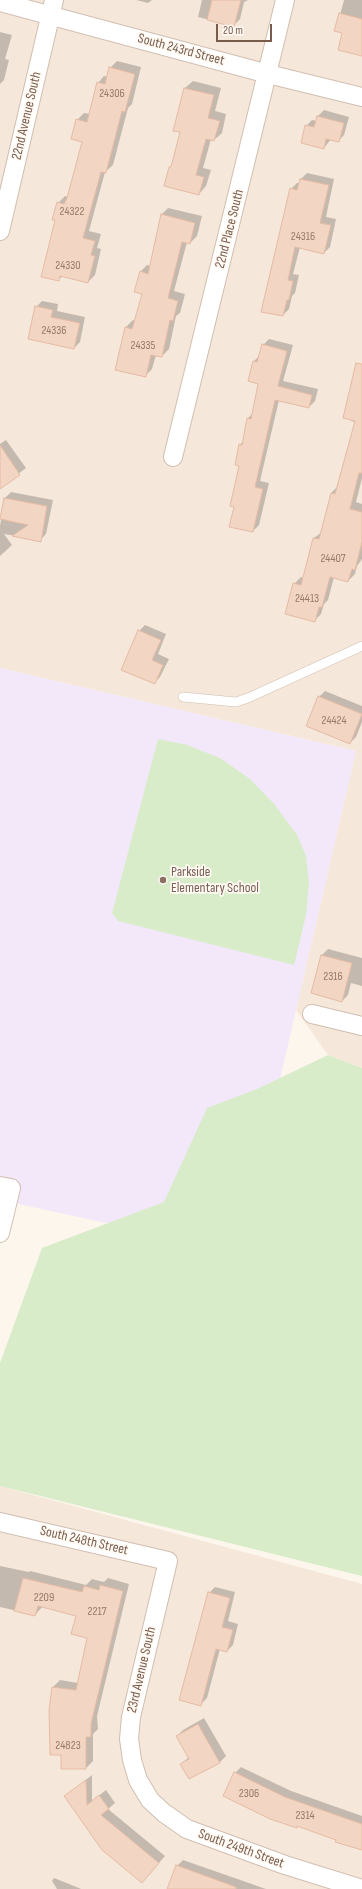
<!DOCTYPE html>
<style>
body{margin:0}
#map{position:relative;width:362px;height:1889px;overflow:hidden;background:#fdf6ec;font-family:"Sofia Sans Condensed",sans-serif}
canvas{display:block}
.scale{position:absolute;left:216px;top:24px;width:56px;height:18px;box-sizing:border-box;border:2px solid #7a5c4d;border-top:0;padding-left:5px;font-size:12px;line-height:14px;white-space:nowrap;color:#7a5c4d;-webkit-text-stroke:3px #fffaf3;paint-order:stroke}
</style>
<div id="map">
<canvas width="362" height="1889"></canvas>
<div class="scale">20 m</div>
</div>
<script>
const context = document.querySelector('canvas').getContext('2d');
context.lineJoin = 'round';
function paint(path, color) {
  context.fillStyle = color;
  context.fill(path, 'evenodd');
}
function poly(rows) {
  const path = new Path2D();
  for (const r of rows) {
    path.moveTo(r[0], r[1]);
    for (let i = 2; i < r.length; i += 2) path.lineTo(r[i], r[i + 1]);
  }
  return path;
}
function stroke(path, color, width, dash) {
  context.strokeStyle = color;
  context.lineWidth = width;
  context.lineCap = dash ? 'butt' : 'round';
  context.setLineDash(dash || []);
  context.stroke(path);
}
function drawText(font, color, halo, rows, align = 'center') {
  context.font = font + ' "Sofia Sans Condensed",sans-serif';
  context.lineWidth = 3.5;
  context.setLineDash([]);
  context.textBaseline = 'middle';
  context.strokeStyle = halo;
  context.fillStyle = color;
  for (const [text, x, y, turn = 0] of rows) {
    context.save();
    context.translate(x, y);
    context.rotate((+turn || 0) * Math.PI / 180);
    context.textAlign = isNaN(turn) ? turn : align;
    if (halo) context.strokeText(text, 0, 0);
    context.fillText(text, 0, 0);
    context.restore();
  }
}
const residential = poly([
 [0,0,362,0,362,1068,328,1055,296,1010,356,751,0,668],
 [0,1486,362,1584,362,1889,0,1889]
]);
const education = poly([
 [0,668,356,751,240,1252,0,1200]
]);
const green = poly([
 [158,739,187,745,220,758,250,779,275,805,297,835,306,856,309,883,306,915,294,965,118,921,112,913],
 [328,1055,362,1068,362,1576,0,1486,0,1363,42,1248,164,1202,207,1108,257,1089]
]);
const shadow = poly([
 [136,0,152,0,148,3],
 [202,0,248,0,244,2,240,19,233,26,198,17],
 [344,0,362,0,362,55,344,32,336,30],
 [0,32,12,35,5,59,9,60,4,80,0,84],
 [117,61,141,67,132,104,128,108,113,165,105,172,89,231,101,234,97,248,101,249,95,275,88,282,63,276,58,280,56,220,58,203,65,196,68,197,84,142,77,120,84,113,90,114,98,83,104,76,108,77,110,68],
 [193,81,221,88,215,111,226,114,222,133,214,140,211,139,203,168,211,170,206,186,199,194,170,168,173,165,181,132,174,130,185,88],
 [324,110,349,117,344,135,338,141,331,139,324,148,306,126,312,120,317,121,318,116],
 [307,173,334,179,326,217,336,219,330,247,324,253,300,247,293,274,299,275,295,293,292,296,289,309,283,315,291,189,297,183,300,183,301,179],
 [168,208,202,216,197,236,190,243,187,242,174,291,185,294,180,313,176,316,169,349,162,356,156,355,152,369,145,376,126,327,133,320,135,321,143,293,140,272,147,265,150,266,161,215],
 [42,301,58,304,57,311,85,317,80,342,74,348,36,307],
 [269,339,293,345,283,381,318,389,315,401,309,407,279,400,260,481,269,483,259,525,253,531,235,506,240,465,240,445,243,441,248,418,253,413,259,383,249,380,254,361,260,355,263,345],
 [362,373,362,478,356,502,362,504,362,559,357,566,355,574,348,581,334,577,328,600,324,604,321,614,315,620,294,584,301,577,304,578,314,538,322,532,331,493,337,487,355,422,351,421],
 [6,440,26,468,1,487,0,444],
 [11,492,53,500,46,534,40,540,4,534,12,545,0,556,0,526,5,498],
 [145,625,166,634,158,654,169,659,160,677,154,683,139,631],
 [325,691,362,706,362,722,356,737,350,743,319,697],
 [328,949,362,958,362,986,351,983,348,995,342,1001,312,993,322,955],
 [0,1566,29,1572,30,1571,86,1585,92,1579,104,1582,108,1578,129,1584,97,1716,98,1729,93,1734,93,1761,86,1768,62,1754,53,1687,60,1680,78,1683,89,1637,77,1615,43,1606,35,1615,0,1607],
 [215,1587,235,1592,228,1621,238,1624,233,1645,227,1651,220,1649,207,1698,201,1704,209,1593],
 [204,1718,226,1756,220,1762,189,1778,181,1764,189,1757,177,1736,183,1730],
 [241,1767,291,1791,362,1816,362,1849,298,1825,235,1773],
 [92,1775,92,1801,106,1790,115,1803,108,1809,165,1856,142,1882,65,1797],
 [183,1860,266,1889,168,1889,177,1866],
 [54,1878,79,1888,81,1889,57,1889,52,1881]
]);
const building = poly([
 [212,0,241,0,234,27,207,20,212,0],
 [339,13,362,19,362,56,338,50,342,33,334,31,339,13],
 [109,67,135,74,125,112,122,111,106,173,101,172,83,238,95,241,91,255,95,256,88,283,60,276,59,281,41,277,55,220,52,220,57,202,64,204,67,198,82,142,71,139,76,119,87,122,97,82,105,84,109,67],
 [184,88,214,95,208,118,220,121,214,141,206,139,196,175,204,177,199,195,164,186,169,167,171,167,180,132,173,131,184,88],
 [317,116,344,123,339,142,326,139,324,149,301,143,305,125,314,127,317,116],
 [300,179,329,185,320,223,331,225,324,254,295,247,288,280,293,281,289,300,287,300,283,316,261,312,290,188,297,190,300,179],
 [161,214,195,223,190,244,182,242,168,298,178,301,173,321,170,320,162,357,151,355,146,377,115,370,125,327,132,329,142,294,134,292,140,271,148,274,161,214],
 [35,306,53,310,51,317,80,323,74,349,28,339,35,306],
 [262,344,287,351,278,386,312,395,309,408,275,400,255,487,263,489,253,532,229,527,234,507,230,506,239,466,235,465,239,444,242,445,247,418,251,419,258,384,248,381,253,361,257,362,262,344],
 [356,363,362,364,362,473,359,473,350,509,362,512,362,542,355,570,352,569,348,582,330,577,322,607,319,607,315,622,285,614,293,583,301,585,313,538,319,539,331,493,335,494,355,421,343,418,356,363],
 [0,445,20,475,0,489,0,445],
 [4,498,47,506,41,542,12,536,28,525,0,519,4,498],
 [138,630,161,640,152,660,163,665,155,684,121,670,138,630],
 [318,696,362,714,350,744,306,726,318,696],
 [321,955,352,963,342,1002,311,993,321,955],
 [23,1578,82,1592,84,1586,99,1590,100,1585,123,1591,91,1724,91,1737,86,1737,86,1769,61,1769,61,1755,50,1755,49,1710,52,1687,76,1690,87,1638,71,1634,76,1616,38,1606,35,1616,14,1611,23,1578],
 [208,1592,230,1598,222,1627,233,1630,227,1652,216,1649,201,1706,179,1700,208,1592],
 [198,1724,220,1763,189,1779,180,1764,189,1759,176,1736,198,1724],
 [234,1772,285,1797,362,1824,362,1850,335,1842,336,1840,333,1839,297,1826,297,1828,270,1819,223,1796,234,1772],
 [86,1780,87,1805,99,1795,109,1809,101,1815,159,1863,142,1883,102,1850,64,1796,86,1780],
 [176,1865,236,1887,236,1889,167,1889,176,1865]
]);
const lane = poly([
 [183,697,236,702,248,698,362,646]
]);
const street = poly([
 [0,2,268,74,362,97],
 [0,231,54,0],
 [173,457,285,0],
 [312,1014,362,1026],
 [0,1186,11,1188,0,1233],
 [0,1522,168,1561,131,1717,129,1739,132,1760,138,1780,150,1800,164,1813,187,1829,285,1865,362,1889]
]);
const markers = [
 [163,880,4,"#8d6e63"]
];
const numberNames = [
 ["24306",112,94],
 ["24322",72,212],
 ["24316",303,237],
 ["24330",68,266],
 ["24336",54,331],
 ["24335",143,346],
 ["24407",333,559],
 ["24413",307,599],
 ["24424",334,721],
 ["2316",333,977],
 ["2209",44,1598],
 ["2217",97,1612],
 ["24823",68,1746],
 ["2306",249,1794],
 ["2314",305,1816]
];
const streetNames = [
 ["South 243rd Street",181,50,15],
 ["22nd Avenue South",27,116,-77],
 ["22nd Place South",230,229,-76],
 ["South 248th Street",84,1541,13],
 ["23rd Avenue South",142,1670,-77],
 ["South 249th Street",241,1849,20]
];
const educationNames = [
 ["Parkside",171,872],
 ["Elementary School",171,888]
];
paint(residential, '#f5e8da');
paint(education, '#f3e8fa');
paint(green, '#d8ecc9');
paint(shadow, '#0003');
paint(building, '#f3d5c3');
stroke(building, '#e6bba3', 1);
stroke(lane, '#d1beb0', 10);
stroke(street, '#d1beb0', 20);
stroke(lane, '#fff', 9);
stroke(street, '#fff', 18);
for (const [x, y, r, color] of markers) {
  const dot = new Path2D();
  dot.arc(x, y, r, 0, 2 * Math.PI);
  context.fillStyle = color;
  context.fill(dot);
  stroke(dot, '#fffaf3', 1.5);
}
drawText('12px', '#987a6a', null, numberNames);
drawText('14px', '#7a5c4d', '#fffaf3', streetNames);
drawText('14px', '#785e54', '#fffaf3', educationNames, 'left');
</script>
